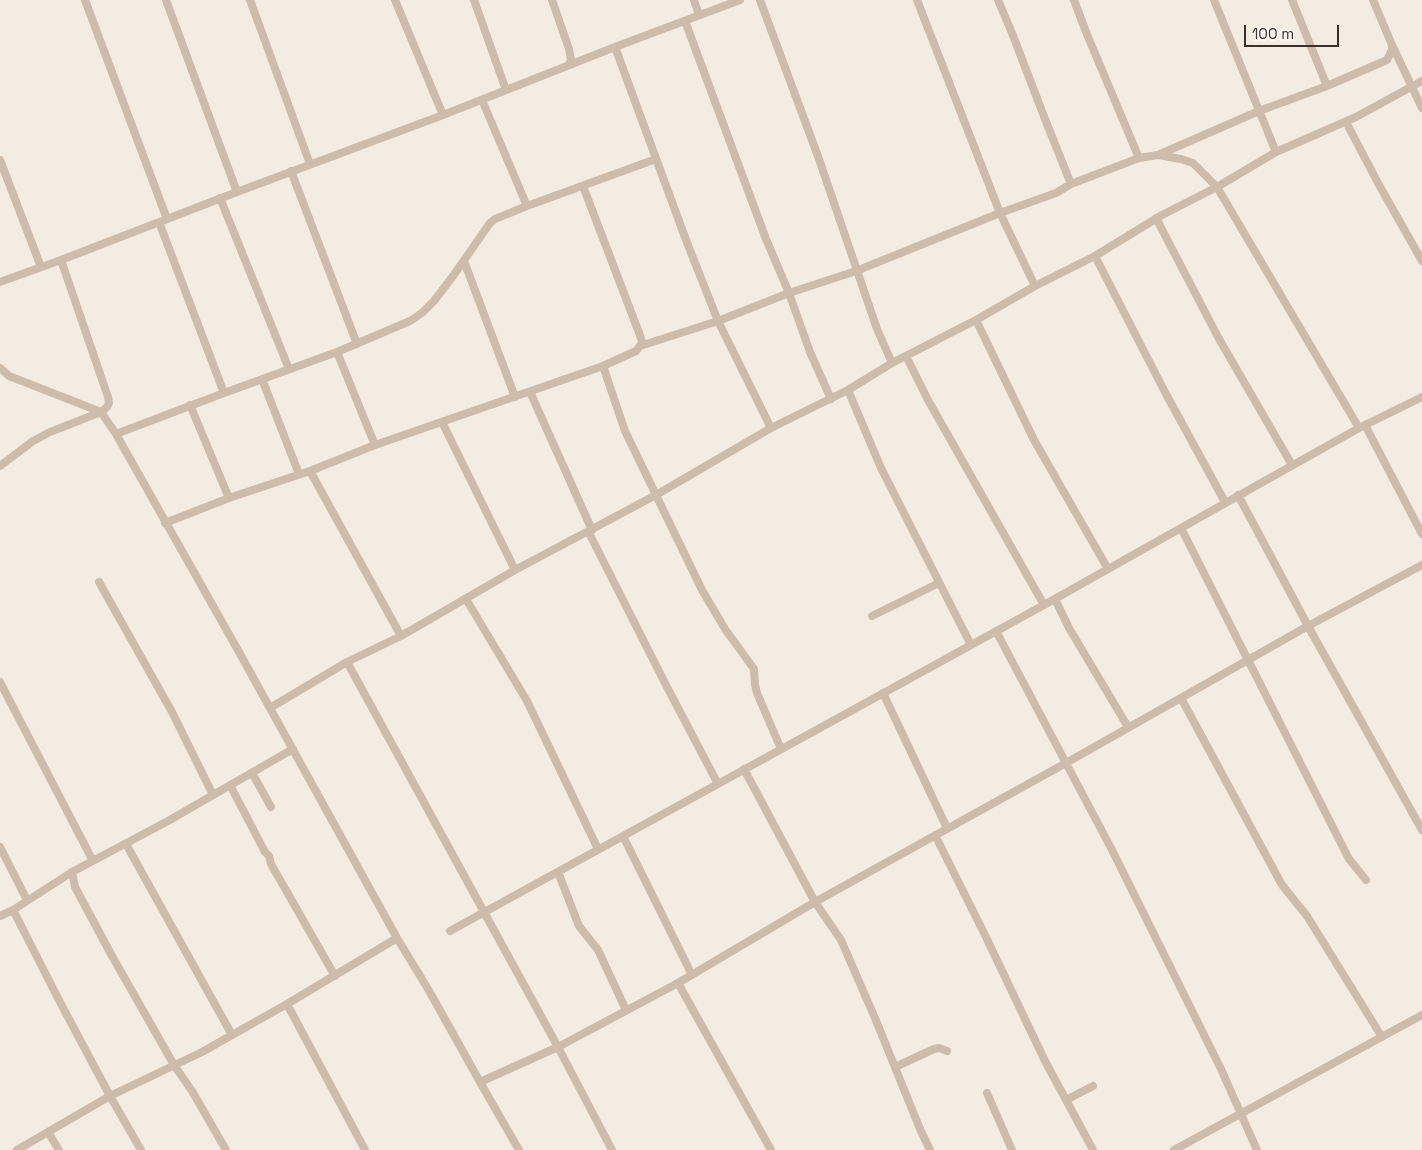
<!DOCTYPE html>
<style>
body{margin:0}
#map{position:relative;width:1422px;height:1150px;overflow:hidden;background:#f4ebe1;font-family:"Space Grotesk",sans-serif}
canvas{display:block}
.scale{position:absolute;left:1244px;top:25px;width:95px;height:22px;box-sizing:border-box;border:2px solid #3b302b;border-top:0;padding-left:6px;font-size:15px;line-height:18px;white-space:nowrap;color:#3b302b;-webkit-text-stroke:4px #fbf5ee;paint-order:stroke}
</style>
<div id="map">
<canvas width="1422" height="1150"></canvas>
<div class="scale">100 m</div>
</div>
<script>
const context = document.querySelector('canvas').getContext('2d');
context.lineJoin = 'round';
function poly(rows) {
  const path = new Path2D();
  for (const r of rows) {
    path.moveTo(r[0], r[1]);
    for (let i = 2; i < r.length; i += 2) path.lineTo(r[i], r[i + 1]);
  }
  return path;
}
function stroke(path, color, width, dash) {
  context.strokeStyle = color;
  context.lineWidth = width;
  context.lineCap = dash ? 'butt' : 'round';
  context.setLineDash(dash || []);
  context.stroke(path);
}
const street = poly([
 [85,0,167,219],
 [166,0,237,192],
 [250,0,310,164],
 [395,0,443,115],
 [474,0,506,90],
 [552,0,569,49,571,60,569,65],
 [694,0,699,15],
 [760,0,819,159,877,329,892,363],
 [917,0,1000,213,1035,286],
 [998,0,1012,33,1045,119,1071,184,1139,158,1158,155,1181,159,1193,163,1217,187,1359,428],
 [1074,0,1086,32,1139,158],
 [1214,0,1276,152],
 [1292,0,1327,86],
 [685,21,766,239,789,293,810,352,831,399],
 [1392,45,1422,108],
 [615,47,686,240,718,321,771,428],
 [482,100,527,206],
 [1346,122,1378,183,1422,261],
 [1158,155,1259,111,1327,86,1387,60,1392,50,1392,45,1373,0],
 [0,160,41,267],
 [291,171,357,344],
 [220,198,289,369],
 [1156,218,1218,337,1292,465],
 [159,222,224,393],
 [1095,256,1166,394,1225,502],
 [464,261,515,397],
 [0,282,61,260,237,192,443,115,615,47,740,0],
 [976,320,1034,440,1108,569],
 [640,346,718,321,789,293,856,271,1000,213,1056,193,1071,184],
 [337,352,375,445],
 [906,356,928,400,1044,605],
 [603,366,625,431,702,590,725,629,754,669,755,685,757,693,781,749],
 [0,368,9,376,27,383,101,412,116,434,239,652,397,938,428,989,480,1082,519,1150],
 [262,379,299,474],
 [848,390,881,468,971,645],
 [530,392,592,530],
 [190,405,229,498],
 [442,422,515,570],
 [1365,425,1422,534],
 [116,434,224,393,337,352,410,321,422,313,434,301,453,276,490,223,495,219,527,206,656,159],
 [0,466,33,441,50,432,101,412,107,407,109,403,108,397,61,260],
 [310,471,401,636],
 [1238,495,1308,626,1422,830],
 [165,523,229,498,310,471,375,445,603,366,636,351,640,346,642,343,641,338,583,186],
 [1181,528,1349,859,1366,880],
 [588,531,667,687,718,784],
 [99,582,172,712,213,795],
 [466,599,527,701,598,849],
 [1055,599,1069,628,1128,727],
 [872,616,939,583],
 [996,631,1111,848,1221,1069,1257,1150],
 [347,662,558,1047,678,983,815,902,1066,763,1308,626,1422,565],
 [0,682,93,861],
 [883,693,947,828],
 [1181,698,1282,885,1307,916,1382,1037],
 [270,708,347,662,401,636,515,570,656,495,771,428,848,390,892,363,976,320,1035,286,1095,256,1162,215,1217,187,1276,152,1356,117,1422,81],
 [744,769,815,902,841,940,875,1018,920,1129,930,1150],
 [252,773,271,807],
 [230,785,265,852,269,856,271,864,335,976],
 [935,835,985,935,1045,1061,1093,1150],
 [623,836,692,975],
 [126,844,232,1035],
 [0,847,27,900],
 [72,872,75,887,112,956,174,1065,192,1091,226,1150],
 [558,872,579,926,598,950,626,1010],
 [13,910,61,1004,110,1096,141,1150],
 [0,916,13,910,72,872,168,821,293,749],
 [450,931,1044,605,1359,428,1422,397],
 [678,983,771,1150],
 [287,1004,365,1150],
 [895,1067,934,1049,939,1048,947,1051],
 [480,1082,558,1047,612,1150],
 [987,1093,1012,1150],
 [1066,1100,1093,1086],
 [48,1132,59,1150],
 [17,1150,110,1096,202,1052,287,1004,397,938],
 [1174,1150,1422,1015]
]);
stroke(street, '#cdbbac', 8);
</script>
